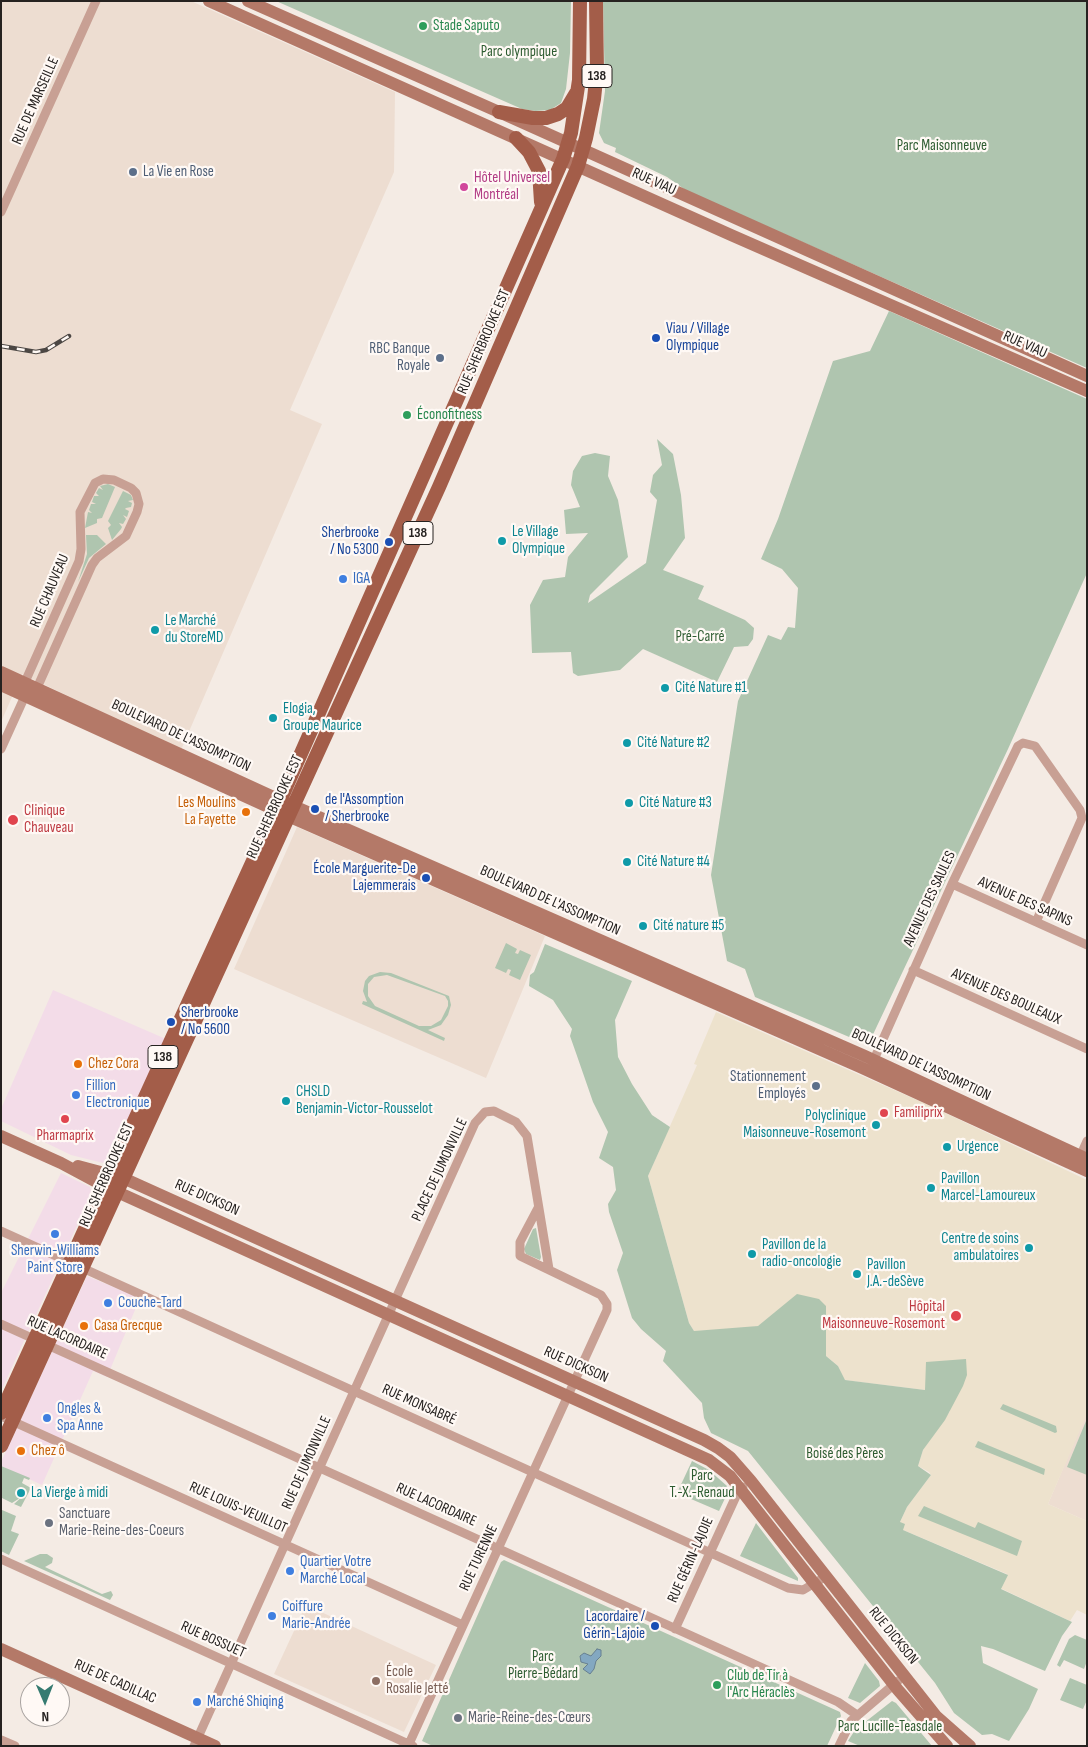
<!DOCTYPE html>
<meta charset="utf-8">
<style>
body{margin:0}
#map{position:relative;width:1088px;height:1747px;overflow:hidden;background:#f4ebe4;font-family:"Sofia Sans Condensed",sans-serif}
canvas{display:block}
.frame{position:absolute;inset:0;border:2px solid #262220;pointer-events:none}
.north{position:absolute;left:20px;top:1677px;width:50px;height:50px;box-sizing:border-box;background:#fff9f5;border:1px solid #a8a3a0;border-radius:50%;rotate:179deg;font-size:14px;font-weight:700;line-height:20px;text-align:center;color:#262220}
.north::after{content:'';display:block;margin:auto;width:18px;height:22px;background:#367b71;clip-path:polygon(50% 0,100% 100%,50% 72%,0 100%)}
</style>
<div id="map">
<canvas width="1088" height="1747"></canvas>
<div class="frame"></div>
<div class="north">N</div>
</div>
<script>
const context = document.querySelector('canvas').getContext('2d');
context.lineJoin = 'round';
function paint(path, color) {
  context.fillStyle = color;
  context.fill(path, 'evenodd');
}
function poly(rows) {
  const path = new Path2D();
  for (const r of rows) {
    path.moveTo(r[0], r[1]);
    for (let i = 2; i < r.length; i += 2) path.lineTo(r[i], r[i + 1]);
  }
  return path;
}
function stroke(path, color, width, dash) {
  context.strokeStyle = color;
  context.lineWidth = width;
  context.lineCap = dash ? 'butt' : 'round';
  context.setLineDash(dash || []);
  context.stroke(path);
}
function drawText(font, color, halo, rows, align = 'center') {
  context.font = font + ' "Sofia Sans Condensed",sans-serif';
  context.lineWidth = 4.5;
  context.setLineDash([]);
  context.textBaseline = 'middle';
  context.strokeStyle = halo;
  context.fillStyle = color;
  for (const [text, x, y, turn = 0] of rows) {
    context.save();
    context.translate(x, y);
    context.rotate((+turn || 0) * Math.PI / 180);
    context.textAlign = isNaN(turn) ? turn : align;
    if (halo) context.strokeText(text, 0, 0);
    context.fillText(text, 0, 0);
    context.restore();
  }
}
const commercial = poly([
 [53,990,166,1039,107,1164,71,1155,1,1121,1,1109],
 [61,1173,90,1187,92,1193,1,1391,1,1293],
 [87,1276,140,1298,107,1377,93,1371,42,1485,1,1466,1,1462]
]);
const built = poly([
 [1,1,191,1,395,92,394,172,290,410,322,424,181,750,22,674,1,722],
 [297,827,545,936,486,1078,234,969],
 [1086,1414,1087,1414,1087,1521,1048,1504],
 [306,1605,436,1665,404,1732,274,1674]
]);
const medical = poly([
 [716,1012,924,1103,1087,1180,1087,1414,1048,1504,1087,1521,1087,1615,1077,1610,1070,1621,1000,1588,1007,1574,903,1530,900,1522,907,1507,931,1475,929,1472,918,1466,923,1450,950,1411,925,1390,844,1380,838,1366,826,1356,826,1306,766,1322,758,1326,735,1330,694,1331,689,1323,648,1176,697,1065,694,1064]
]);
const green = poly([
 [276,1,571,1,570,53,566,89,561,103,550,110,535,111,522,109],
 [603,1,1087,1,1087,368,687,191,667,177,615,152,616,148,604,143,599,133,605,91],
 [889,311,1087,399,1087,573,1008,749,868,1045,755,997,745,969,727,961,711,875,738,701,768,635,781,640,788,627,795,628,798,588,782,569,761,559,778,519,833,361,870,351],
 [657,439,673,454,681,495,685,538,663,570,704,586,698,599,745,620,754,628,753,639,748,646,734,647,717,682,643,649,620,670,578,676,573,673,571,652,532,653,530,605,543,580,565,577,568,557,588,533,566,534,564,510,580,507,571,485,573,471,582,456,595,453,610,456,608,476,618,500,628,557,590,595,588,603,646,563,657,500,650,492,653,475,662,465],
 [108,484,115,487,102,518,97,519,97,523,85,528,88,512,92,513,89,510,91,504,96,504,92,502,94,496,99,496,96,493,99,488,103,490,100,486],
 [123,491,131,495,133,500,128,501,132,503,131,507,126,508,125,509,129,511,127,517,123,515,126,519,123,524,119,523,122,527,121,529,112,540,108,528,111,525,108,521],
 [86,535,97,535,106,544,89,558,78,582,87,554],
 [506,943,517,949,515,953,518,954,520,950,531,955,520,980,509,975,511,970,508,969,506,973,495,968],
 [545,944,632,981,615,1020,618,1057,632,1084,652,1115,670,1127,648,1176,689,1323,694,1331,758,1326,797,1294,819,1299,826,1306,826,1356,838,1366,845,1380,925,1390,926,1362,966,1359,967,1375,963,1386,945,1420,923,1450,918,1466,931,1475,907,1507,900,1522,905,1524,903,1530,1008,1575,1001,1589,1072,1622,1062,1636,1045,1671,993,1649,981,1646,983,1663,1038,1689,1029,1709,1009,1741,992,1734,982,1735,954,1713,935,1683,748,1451,711,1433,704,1418,702,1403,663,1361,666,1351,641,1329,632,1318,617,1270,623,1253,609,1212,608,1204,616,1190,613,1167,599,1158,608,1132,593,1102,576,1053,570,1036,572,1029,553,1000,529,986,530,975,534,972],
 [380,972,391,973,449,996,451,1005,448,1015,441,1025,428,1030,445,1038,444,1041,362,1004,363,1001,367,1002,363,991,365,981,369,976],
 [387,975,445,996,448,1001,448,1006,441,1020,431,1026,419,1026,375,1006,368,996,368,984,374,977],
 [536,1228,541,1257,540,1260,526,1254,524,1249,533,1229],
 [1003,1404,1056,1426,1057,1432,1055,1433,1000,1409],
 [1086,1421,1087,1421,1087,1475,1067,1467],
 [978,1441,1045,1469,1044,1475,975,1447],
 [692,1461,709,1470,727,1486,728,1492,719,1511,677,1493],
 [1,1466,30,1478,29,1480,24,1478,22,1483,31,1488,21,1507,14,1504,24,1495,22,1490,17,1494,20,1498,12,1503,2,1498],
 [924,1506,975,1528,978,1522,1022,1541,1017,1556,918,1516],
 [2,1510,16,1516,11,1531,19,1534,9,1555,1,1551],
 [756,1523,798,1578,798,1581,740,1556],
 [40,1554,47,1554,53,1558,52,1563,45,1567,102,1594,111,1591,113,1595,110,1600,24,1561],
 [504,1560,840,1712,841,1716,827,1746,433,1746,422,1741,501,1562],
 [1075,1635,1087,1640,1087,1661,1084,1669,1064,1660,1060,1667,1057,1665,1069,1639],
 [865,1663,879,1681,880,1686,860,1703,848,1698],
 [1070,1678,1087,1685,1087,1700,1083,1709,1060,1700],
 [892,1701,896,1703,932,1746,860,1746,848,1741,855,1730]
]);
const water = poly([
 [597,1649,601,1650,601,1656,596,1661,594,1669,590,1674,583,1669,588,1664,581,1662,580,1656,584,1653,591,1656,597,1649]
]);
const street = poly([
 [1,212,96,1],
 [1,749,25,696,25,682,79,561,81,549,80,512,95,483,103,479,114,480,131,488,136,493,139,504,137,512,126,536,97,558,92,565,37,688,32,691],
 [952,884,1087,945],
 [913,970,1087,1049],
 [872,1064,952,884,1018,746,1023,743,1035,746,1080,810,1082,818,1036,922],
 [1079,1159,1087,1141],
 [1,1231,788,1588,803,1590,825,1577],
 [1,1324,838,1702,857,1715],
 [1,1416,463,1625],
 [1,1559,413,1746],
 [675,1629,737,1494,743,1487],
 [1,1740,15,1746],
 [194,1746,475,1123,485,1112,494,1111,516,1122,527,1136,549,1269],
 [408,1746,607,1310,607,1304,601,1295,520,1256,520,1242,538,1208],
 [839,1746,851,1721,898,1681]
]);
const secondary = poly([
 [209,1,731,235,1087,391],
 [248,1,499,112,1087,376],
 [1,672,280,800,865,1056,1087,1159],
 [1,685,288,816,860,1067,1087,1171],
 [1,1136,61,1163,104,1186,709,1460,730,1476,898,1690,947,1746],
 [78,1166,123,1178,704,1440,718,1448,730,1457,751,1481,936,1716,970,1746],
 [1,1649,215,1746]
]);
const primary = poly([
 [499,112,533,118,546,118,558,114,567,108,576,93],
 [516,138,529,152,539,171,541,202],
 [1,1413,273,817,563,159,571,133,579,80,580,1],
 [1,1446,439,487,578,166,586,138,594,99,597,70,596,1]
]);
const rail = poly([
 [1,346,36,352,46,350,69,336]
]);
const markers = [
 [423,26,5,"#2e9e5b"],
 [133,172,5,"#5c6f8a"],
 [464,187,5,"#d1479c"],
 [656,338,5,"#1a4fb4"],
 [440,358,5,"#5c6f8a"],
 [407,415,5,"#2e9e5b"],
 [502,541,5,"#0f9aa8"],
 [389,542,5,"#1a4fb4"],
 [343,579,5,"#3f7fe0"],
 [155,630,5,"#0f9aa8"],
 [665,688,5,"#0f9aa8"],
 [273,718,5,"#0f9aa8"],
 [627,743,5,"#0f9aa8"],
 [629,803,5,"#0f9aa8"],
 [315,809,5,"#1a4fb4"],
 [246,812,5,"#e8710a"],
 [13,820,6,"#e0444e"],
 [627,862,5,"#0f9aa8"],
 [426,878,5,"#1a4fb4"],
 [643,926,5,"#0f9aa8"],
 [171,1022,5,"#1a4fb4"],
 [78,1064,5,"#e8710a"],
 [816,1086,5,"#5c6f8a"],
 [76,1095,5,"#3f7fe0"],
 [286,1101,5,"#0f9aa8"],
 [884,1113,5,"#e0444e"],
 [65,1119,5,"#e0444e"],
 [876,1125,5,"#0f9aa8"],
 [947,1147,5,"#0f9aa8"],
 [931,1188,5,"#0f9aa8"],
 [55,1234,5,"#3f7fe0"],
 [1029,1248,5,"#0f9aa8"],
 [752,1254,5,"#0f9aa8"],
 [857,1274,5,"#0f9aa8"],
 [108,1303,5,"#3f7fe0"],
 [956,1316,6,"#e0444e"],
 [84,1326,5,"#e8710a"],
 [47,1418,5,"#3f7fe0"],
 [21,1451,5,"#e8710a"],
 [21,1493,5,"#0f9aa8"],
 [49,1523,5,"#6b7280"],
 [290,1571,5,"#3f7fe0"],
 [272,1616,5,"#3f7fe0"],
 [655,1626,5,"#1a4fb4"],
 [376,1681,5,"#8d6e63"],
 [717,1685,5,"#2e9e5b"],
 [197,1702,5,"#3f7fe0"],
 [458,1718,5,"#6b7280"]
];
const shields = [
 [597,76,30],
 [418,533,30],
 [163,1057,30]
];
const shieldNames = [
 ["138",597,76],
 ["138",418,533],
 ["138",163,1057]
];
const leisureNames = [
 ["Stade Saputo",433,26],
 ["Éconofitness",417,415],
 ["Club de Tir à",727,1676],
 ["l'Arc Héraclès",727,1693]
];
const parkNames = [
 ["Parc olympique",519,52],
 ["Parc Maisonneuve",942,146],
 ["Pré-Carré",700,637],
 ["Boisé des Pères",845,1454],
 ["Parc",702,1476],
 ["T.-X.-Renaud",702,1493],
 ["Parc",543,1657],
 ["Pierre-Bédard",543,1674],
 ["Parc Lucille-Teasdale",890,1727]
];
const streetNames = [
 ["RUE DE MARSEILLE",36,101,-66],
 ["RUE VIAU",654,182,24],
 ["RUE SHERBROOKE EST",484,342,-67],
 ["RUE VIAU",1025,345,24],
 ["RUE CHAUVEAU",50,591,-67],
 ["BOULEVARD DE L'ASSOMPTION",181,736,25],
 ["RUE SHERBROOKE EST",275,807,-65],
 ["AVENUE DES SAULES",930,899,-65],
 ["BOULEVARD DE L'ASSOMPTION",550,901,24],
 ["AVENUE DES SAPINS",1025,902,24],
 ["AVENUE DES BOULEAUX",1006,997,24],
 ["BOULEVARD DE L'ASSOMPTION",921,1065,25],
 ["PLACE DE JUMONVILLE",440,1170,-65],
 ["RUE SHERBROOKE EST",107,1175,-66],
 ["RUE DICKSON",207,1198,24],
 ["RUE LACORDAIRE",67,1338,24],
 ["RUE DICKSON",576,1365,24],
 ["RUE MONSABRÉ",419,1405,24],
 ["RUE DE JUMONVILLE",307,1463,-66],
 ["RUE LACORDAIRE",436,1505,24],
 ["RUE LOUIS-VEUILLOT",238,1508,24],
 ["RUE TURENNE",479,1558,-65],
 ["RUE GÉRIN-LAJOIE",691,1560,-66],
 ["RUE DICKSON",893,1636,51],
 ["RUE BOSSUET",213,1640,24],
 ["RUE DE CADILLAC",115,1682,24]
];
const serviceNames = [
 ["La Vie en Rose",143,172,"left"],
 ["RBC Banque",430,349],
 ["Royale",430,366],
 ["Stationnement",806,1077],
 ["Employés",806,1094]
];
const hotelNames = [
 ["Hôtel Universel",474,178],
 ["Montréal",474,195]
];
const transitNames = [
 ["Viau / Village",666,329],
 ["Olympique",666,346],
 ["Sherbrooke",379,533,"right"],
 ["/ No 5300",379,550,"right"],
 ["de l'Assomption",325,800],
 ["/ Sherbrooke",325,817],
 ["École Marguerite-De",416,869,"right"],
 ["Lajemmerais",416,886,"right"],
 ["Sherbrooke",181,1013],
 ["/ No 5600",181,1030],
 ["Lacordaire /",645,1617,"right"],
 ["Gérin-Lajoie",645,1634,"right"]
];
const cultureNames = [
 ["Le Village",512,532],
 ["Olympique",512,549],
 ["Le Marché",165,621],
 ["du StoreMD",165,638],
 ["Cité Nature #1",675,688],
 ["Elogia,",283,709],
 ["Groupe Maurice",283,726],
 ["Cité Nature #2",637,743],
 ["Cité Nature #3",639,803],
 ["Cité Nature #4",637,862],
 ["Cité nature #5",653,926],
 ["CHSLD",296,1092],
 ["Benjamin-Victor-Rousselot",296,1109],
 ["Polyclinique",866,1116,"right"],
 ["Maisonneuve-Rosemont",866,1133,"right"],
 ["Urgence",957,1147],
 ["Pavillon",941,1179],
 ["Marcel-Lamoureux",941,1196],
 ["Centre de soins",1019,1239,"right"],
 ["ambulatoires",1019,1256,"right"],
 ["Pavillon de la",762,1245],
 ["radio-oncologie",762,1262],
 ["Pavillon",867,1265],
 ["J.A.-deSève",867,1282],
 ["La Vierge à midi",31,1493]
];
const shopNames = [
 ["IGA",353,579],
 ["Fillion",86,1086],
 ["Electronique",86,1103],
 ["Sherwin-Williams",55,1251,"center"],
 ["Paint Store",55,1268,"center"],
 ["Couche-Tard",118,1303],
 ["Ongles &",57,1409],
 ["Spa Anne",57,1426],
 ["Quartier Votre",300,1562],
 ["Marché Local",300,1579],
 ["Coiffure",282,1607],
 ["Marie-Andrée",282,1624],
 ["Marché Shiqing",207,1702]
];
const foodNames = [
 ["Les Moulins",236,803,"right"],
 ["La Fayette",236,820,"right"],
 ["Chez Cora",88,1064],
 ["Casa Grecque",94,1326],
 ["Chez ô",31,1451]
];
const healthNames = [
 ["Clinique",24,811],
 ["Chauveau",24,828],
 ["Familiprix",894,1113],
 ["Pharmaprix",65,1136,"center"],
 ["Hôpital",945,1307,"right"],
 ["Maisonneuve-Rosemont",945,1324,"right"]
];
const worshipNames = [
 ["Sanctuare",59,1514],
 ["Marie-Reine-des-Coeurs",59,1531],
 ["Marie-Reine-des-Cœurs",468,1718]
];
const educationNames = [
 ["École",386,1672],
 ["Rosalie Jetté",386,1689]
];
paint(commercial, '#f3dce8');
paint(built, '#edddd1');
paint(medical, '#ede2cd');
paint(green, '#afc5af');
paint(water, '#83a8c1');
stroke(water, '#678091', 1);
stroke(street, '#c8a094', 9);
stroke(secondary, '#b47968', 12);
stroke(primary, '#a35d49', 14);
stroke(rail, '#4c4744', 4.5);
stroke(rail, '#fff9f5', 2.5, [8]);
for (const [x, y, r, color] of markers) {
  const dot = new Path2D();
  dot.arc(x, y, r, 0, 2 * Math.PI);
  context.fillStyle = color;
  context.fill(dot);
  stroke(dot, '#fff9f5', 2);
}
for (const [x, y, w] of shields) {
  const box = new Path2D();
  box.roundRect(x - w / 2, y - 11.5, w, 23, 4);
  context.fillStyle = '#fff9f5';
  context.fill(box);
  stroke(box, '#262220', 1);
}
drawText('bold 14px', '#262220', null, shieldNames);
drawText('15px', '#27864d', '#fff9f5', leisureNames, 'left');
drawText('15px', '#2e5c31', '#fff9f5', parkNames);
drawText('15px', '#262220', '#fff9f5', streetNames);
drawText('15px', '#4e5e75', '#fff9f5', serviceNames, 'right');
drawText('15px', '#b23c85', '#fff9f5', hotelNames, 'left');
drawText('15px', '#164399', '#fff9f5', transitNames, 'left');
drawText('15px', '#0d838f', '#fff9f5', cultureNames, 'left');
drawText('15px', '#366cbe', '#fff9f5', shopNames, 'left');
drawText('15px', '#c56008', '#fff9f5', foodNames, 'left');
drawText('15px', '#be3a42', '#fff9f5', healthNames, 'left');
drawText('15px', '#5b616d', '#fff9f5', worshipNames, 'left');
drawText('15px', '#785e54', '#fff9f5', educationNames, 'left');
</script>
